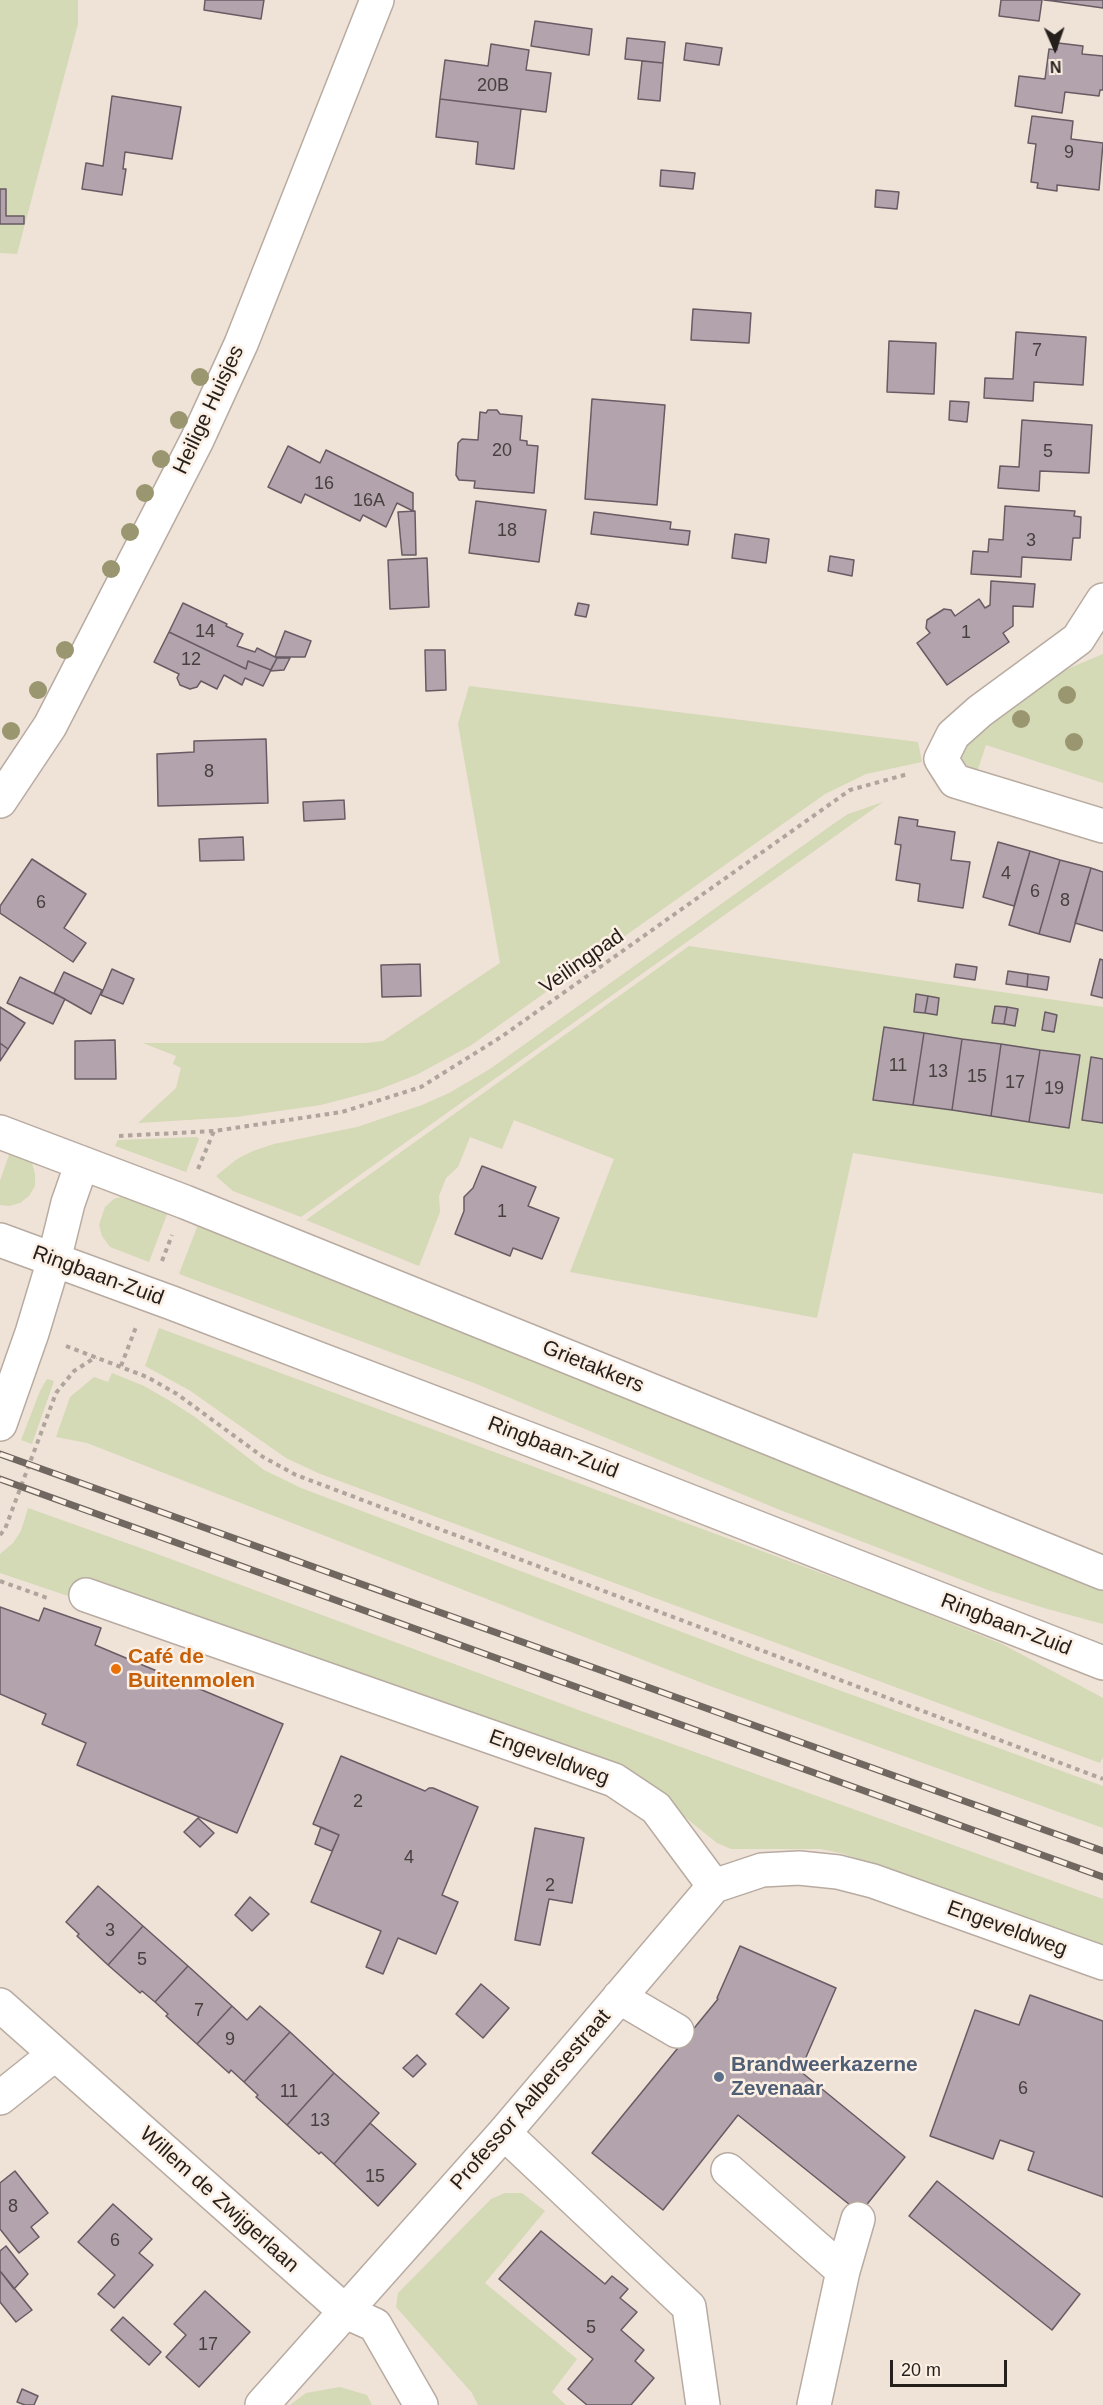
<!DOCTYPE html>
<meta charset="utf-8">
<style>
body{margin:0}
#map{position:relative;width:1103px;height:2405px;overflow:hidden;background:#efe2d7;font-family:Helvetica,sans-serif}
canvas{display:block}
.north{position:absolute;left:1025px;top:18px;width:60px;height:60px;-webkit-text-stroke:4px #fcefe4;paint-order:stroke;rotate:178deg;font-size:16px;font-weight:700;line-height:24px;text-align:center;color:#241f1b}
.north::after{content:'';display:block;margin:auto;width:21px;height:27px;background:#241f1b;clip-path:polygon(50% 0,100% 100%,50% 72%,0 100%)}
.scale{position:absolute;left:890px;top:2360px;width:117px;height:27px;box-sizing:border-box;border:3px solid #241f1b;border-top:0;padding-left:8px;font-size:18px;line-height:21px;white-space:nowrap;color:#241f1b;-webkit-text-stroke:4px #fcefe4;paint-order:stroke}
</style>
<div id="map">
<canvas width="1103" height="2405"></canvas>
<div class="north">N</div>
<div class="scale">20 m</div>
</div>
<script>
const context = document.querySelector('canvas').getContext('2d');
context.lineJoin = 'round';
function paint(path, color) {
  context.fillStyle = color;
  context.fill(path, 'evenodd');
}
function poly(rows) {
  const path = new Path2D();
  for (const r of rows) {
    path.moveTo(r[0], r[1]);
    for (let i = 2; i < r.length; i += 2) path.lineTo(r[i], r[i + 1]);
  }
  return path;
}
function stroke(path, color, width, dash) {
  context.strokeStyle = color;
  context.lineWidth = width;
  context.lineCap = dash ? 'butt' : 'round';
  context.setLineDash(dash || []);
  context.stroke(path);
}
function drawText(font, color, halo, rows, align = 'center') {
  context.font = font + ' Helvetica,sans-serif';
  context.lineWidth = 5;
  context.setLineDash([]);
  context.textBaseline = 'middle';
  context.strokeStyle = halo;
  context.fillStyle = color;
  for (const [text, x, y, turn = 0] of rows) {
    context.save();
    context.translate(x, y);
    context.rotate((+turn || 0) * Math.PI / 180);
    context.textAlign = isNaN(turn) ? turn : align;
    if (halo) context.strokeText(text, 0, 0);
    context.fillText(text, 0, 0);
    context.restore();
  }
}
const green = poly([
 [0,0,78,0,78,24,17,254,0,253],
 [1103,654,1103,783,986,745,977,772,969,769,965,764,960,754,961,747,1030,691,1065,670],
 [469,686,918,742,922,762,866,774,825,794,470,1046,418,1074,378,1090,321,1105,236,1117,138,1123,176,1088,181,1068,173,1064,176,1056,143,1043,365,1043,383,1041,500,963,458,724],
 [883,802,301,1217,233,1191,216,1176,237,1159,253,1151,274,1144,357,1127,422,1105,449,1093,490,1069,836,822,848,814],
 [689,946,1103,1007,1103,1194,853,1153,817,1318,570,1272,614,1159,514,1120,502,1149,470,1137,458,1167,446,1178,439,1196,440,1212,419,1266,306,1220],
 [197,1137,199,1139,186,1172,115,1146,118,1140],
 [11,1149,24,1154,32,1163,35,1174,35,1186,29,1196,20,1203,9,1206,0,1205,0,1181],
 [124,1196,169,1209,149,1262,110,1247,102,1236,99,1225,105,1207,114,1199],
 [199,1222,1103,1588,1103,1624,1044,1608,988,1590,780,1510,474,1383,179,1274],
 [159,1328,886,1597,1002,1644,1103,1698,1103,1757,1100,1763,318,1473,286,1458,189,1390,145,1366],
 [112,1373,144,1386,170,1401,195,1417,264,1470,301,1488,756,1660,1103,1786,1103,1828,710,1686,87,1443,56,1437,70,1397,94,1377,108,1382],
 [47,1379,54,1381,32,1444,21,1440,40,1391],
 [28,1508,149,1551,592,1715,1103,1899,1103,1949,844,1854,821,1849,731,1849,717,1843,650,1789,364,1680,85,1578,77,1599,0,1573,0,1554,13,1543,21,1531],
 [505,2193,522,2193,545,2211,485,2283,577,2359,552,2392,566,2405,478,2405,472,2393,396,2307,398,2293,491,2199],
 [340,2387,367,2395,372,2405,290,2405,306,2393]
]);
const building = poly([
 [205,0,264,0,261,19,204,10,205,0],
 [1001,0,1042,0,1039,21,999,16,1001,0],
 [1044,0,1103,0,1103,8,1053,1,1044,0],
 [535,21,592,29,589,55,531,46,535,21],
 [627,38,665,42,663,63,625,59,627,38],
 [686,43,722,48,719,65,684,60,686,43],
 [1058,43,1083,46,1082,54,1103,56,1103,90,1100,90,1099,96,1065,92,1062,113,1015,106,1019,76,1045,79,1049,49,1057,50,1058,43],
 [491,44,529,50,526,70,551,73,546,112,440,99,445,60,488,66,491,44],
 [642,61,663,63,660,101,638,99,642,61],
 [112,96,181,107,172,159,125,152,123,169,126,169,122,195,82,189,86,163,103,166,112,96],
 [440,99,521,109,514,169,476,164,478,142,436,137,440,99],
 [1032,116,1073,121,1071,139,1103,143,1099,190,1057,185,1057,191,1037,188,1038,183,1031,182,1036,144,1028,143,1032,116],
 [661,170,695,173,693,189,660,186,661,170],
 [0,189,6,189,6,216,24,216,24,224,0,224,0,189],
 [876,190,899,192,897,209,875,207,876,190],
 [693,309,751,313,749,343,691,340,693,309],
 [1016,332,1086,337,1083,385,1034,382,1033,401,984,398,985,378,1013,379,1016,332],
 [889,341,936,343,934,394,887,392,889,341],
 [592,399,665,405,657,505,585,499,592,399],
 [950,401,969,402,967,422,949,420,950,401],
 [488,410,497,410,500,414,522,416,520,440,527,441,527,445,538,446,534,493,474,488,475,481,459,480,456,475,458,443,462,439,478,440,480,412,486,413,488,410],
 [1022,420,1092,425,1089,473,1040,471,1039,491,998,488,1000,466,1019,467,1022,420],
 [288,446,320,463,326,450,413,493,413,511,397,503,386,527,363,515,360,521,305,494,301,503,268,487,288,446],
 [476,501,546,510,539,562,469,553,476,501],
 [1005,506,1075,511,1074,516,1081,517,1080,538,1073,538,1071,560,1022,557,1021,577,971,574,973,551,988,552,989,539,1003,540,1005,506],
 [415,511,416,555,402,555,398,512,415,511],
 [594,512,671,522,670,529,690,531,688,545,591,534,594,512],
 [735,534,769,539,766,563,732,558,735,534],
 [830,556,854,560,852,576,828,571,830,556],
 [427,558,429,607,390,609,388,560,427,558],
 [991,581,1035,584,1033,607,1013,606,1013,626,1003,633,1009,642,947,685,917,643,930,633,926,628,927,620,944,609,951,610,955,616,979,599,985,608,990,605,991,581],
 [183,603,227,624,226,626,243,634,237,646,255,652,257,648,277,658,271,670,248,661,246,669,169,632,183,603],
 [578,603,589,605,586,617,575,615,578,603],
 [285,631,311,641,305,657,275,657,285,631],
 [169,632,246,669,248,661,271,670,263,686,245,678,242,685,224,675,217,689,201,681,197,687,190,689,180,685,177,678,179,674,154,662,169,632],
 [425,650,445,650,446,690,426,691,425,650],
 [277,658,290,658,284,670,270,671,277,658],
 [266,739,268,803,158,806,157,754,194,752,194,741,266,739],
 [344,800,345,819,304,821,303,802,344,800],
 [899,817,918,820,917,826,955,832,951,860,970,862,963,908,918,901,920,884,896,880,901,845,895,844,899,817],
 [243,837,244,860,200,861,199,839,243,837],
 [998,842,1030,851,1014,906,983,897,998,842],
 [1030,851,1060,860,1039,934,1009,925,1030,851],
 [32,859,86,894,64,928,86,943,73,962,0,913,0,906,32,859],
 [1060,860,1091,868,1070,942,1039,934,1060,860],
 [1091,868,1103,872,1103,931,1075,923,1091,868],
 [1100,959,1103,960,1103,998,1091,995,1100,959],
 [420,964,421,996,382,997,381,965,420,964],
 [956,964,977,967,975,980,954,977,956,964],
 [112,969,134,979,123,1004,101,995,112,969],
 [1008,971,1028,974,1027,987,1006,984,1008,971],
 [64,972,102,990,91,1014,54,993,64,972],
 [1028,974,1049,977,1047,990,1027,987,1028,974],
 [20,977,65,999,53,1024,7,1003,20,977],
 [916,994,928,996,925,1013,914,1012,916,994],
 [928,996,939,998,937,1015,925,1013,928,996],
 [995,1006,1007,1007,1004,1024,992,1023,995,1006],
 [0,1007,25,1023,8,1049,0,1043,0,1007],
 [1007,1007,1018,1009,1015,1026,1004,1024,1007,1007],
 [1045,1012,1057,1015,1054,1032,1042,1030,1045,1012],
 [884,1027,924,1033,913,1105,873,1100,884,1027],
 [924,1033,962,1039,952,1110,913,1105,924,1033],
 [962,1039,1001,1044,991,1116,952,1110,962,1039],
 [115,1040,116,1079,75,1079,75,1041,115,1040],
 [0,1043,8,1049,0,1061,0,1043],
 [1001,1044,1040,1050,1029,1122,991,1116,1001,1044],
 [1040,1050,1080,1055,1069,1128,1029,1122,1040,1050],
 [1091,1057,1103,1059,1103,1123,1082,1120,1091,1057],
 [482,1166,536,1187,528,1206,559,1218,542,1259,513,1248,510,1256,455,1234,464,1211,464,1197,473,1188,482,1166],
 [0,1607,39,1621,44,1608,101,1628,95,1645,283,1724,237,1833,77,1765,86,1743,42,1724,46,1714,0,1694,0,1607],
 [341,1756,425,1791,429,1788,433,1788,478,1807,442,1895,458,1902,436,1954,398,1938,383,1974,366,1967,381,1931,311,1902,339,1835,313,1824,341,1756],
 [198,1818,214,1833,200,1847,184,1832,198,1818],
 [321,1827,339,1835,332,1851,315,1844,321,1827],
 [535,1828,584,1838,572,1903,549,1899,540,1945,515,1940,535,1828],
 [98,1886,143,1926,108,1965,77,1936,79,1934,66,1922,98,1886],
 [250,1897,269,1914,252,1931,235,1915,250,1897],
 [143,1926,188,1966,155,2002,142,1991,140,1993,108,1965,143,1926],
 [740,1946,836,1988,800,2071,905,2157,860,2213,738,2115,663,2210,592,2153,718,1999,717,1998,740,1946],
 [188,1966,232,2006,197,2044,166,2016,168,2014,155,2002,188,1966],
 [481,1984,509,2008,483,2038,456,2014,481,1984],
 [1030,1995,1103,2021,1103,2197,1028,2170,1034,2152,1000,2140,993,2159,930,2136,975,2010,1019,2025,1030,1995],
 [232,2006,247,2020,260,2006,290,2032,244,2082,231,2070,229,2073,197,2044,232,2006],
 [290,2032,334,2073,287,2125,256,2097,258,2095,244,2082,290,2032],
 [417,2055,426,2064,413,2077,403,2068,417,2055],
 [334,2073,379,2113,334,2164,321,2152,319,2154,287,2125,334,2073],
 [370,2123,416,2164,378,2206,334,2164,370,2123],
 [15,2171,48,2213,31,2227,39,2237,19,2253,0,2229,0,2183,15,2171],
 [937,2181,1080,2294,1052,2330,909,2216,937,2181],
 [113,2204,152,2239,139,2253,153,2265,114,2308,98,2294,115,2275,78,2242,113,2204],
 [541,2231,605,2284,612,2276,628,2289,620,2298,637,2312,621,2330,644,2350,635,2361,654,2378,631,2405,587,2405,568,2389,593,2359,499,2279,541,2231],
 [6,2246,28,2274,14,2289,0,2271,0,2251,6,2246],
 [0,2271,32,2310,16,2322,0,2302,0,2271],
 [205,2291,250,2332,199,2387,166,2357,186,2335,174,2324,205,2291],
 [123,2317,161,2352,149,2365,111,2330,123,2317],
 [22,2389,38,2396,34,2405,25,2405,17,2402,22,2389]
]);
const path = poly([
 [119,1136,214,1131,342,1112,421,1087,501,1037,850,790,908,774],
 [198,1169,214,1131],
 [162,1261,172,1235],
 [66,1346,147,1377,177,1394,263,1457,296,1475,1103,1779],
 [121,1366,136,1327],
 [0,1535,5,1529,56,1393,74,1371,96,1357],
 [0,1581,50,1599]
]);
const minor = poly([
 [1103,600,1078,639,980,711,953,735,941,759,955,781,1103,826],
 [0,801,50,726,197,440,241,344,377,0],
 [0,1132,185,1202,1103,1573],
 [0,1240,172,1303,597,1465,1103,1663],
 [0,1424,32,1333,54,1260,68,1203,82,1163],
 [86,1595,614,1780,656,1808,714,1886,762,1870,799,1868,838,1872,873,1881,1103,1963],
 [619,1997,677,2031],
 [0,2005,346,2312,375,2325,421,2405],
 [0,2098,55,2054],
 [504,2133,689,2307,703,2405],
 [728,2170,843,2271],
 [262,2405,504,2133,714,1886],
 [814,2405,843,2271,858,2219]
]);
const rail = poly([
 [0,1454,1103,1851],
 [0,1479,1103,1877]
]);
const trees = [
 [200,377],
 [179,420],
 [161,459],
 [145,493],
 [130,532],
 [111,569],
 [65,650],
 [38,690],
 [1067,695],
 [1021,719],
 [11,731],
 [1074,742]
];
const markers = [
 [116,1669,6,"#e8710a"],
 [719,2077,6,"#5c6f8a"]
];
const numberNames = [
 ["20B",493,86],
 ["9",1069,153],
 ["7",1037,351],
 ["20",502,451],
 ["5",1048,452],
 ["16",324,484],
 ["16A",369,501],
 ["18",507,531],
 ["3",1031,541],
 ["14",205,632],
 ["1",966,633],
 ["12",191,660],
 ["8",209,772],
 ["4",1006,874],
 ["6",1035,892],
 ["8",1065,901],
 ["6",41,903],
 ["11",898,1066],
 ["13",938,1072],
 ["15",977,1077],
 ["17",1015,1083],
 ["19",1054,1089],
 ["1",502,1212],
 ["2",358,1802],
 ["4",409,1858],
 ["2",550,1886],
 ["3",110,1931],
 ["5",142,1960],
 ["7",199,2011],
 ["9",230,2040],
 ["6",1023,2089],
 ["11",289,2092],
 ["13",320,2121],
 ["15",375,2177],
 ["8",13,2207],
 ["6",115,2241],
 ["5",591,2328],
 ["17",208,2345]
];
const streetNames = [
 ["Heilige Huisjes",209,410,-65],
 ["Veilingpad",582,962,-35],
 ["Ringbaan-Zuid",98,1276,20],
 ["Grietakkers",593,1367,22],
 ["Ringbaan-Zuid",553,1448,21],
 ["Ringbaan-Zuid",1006,1625,21],
 ["Engeveldweg",549,1758,20],
 ["Engeveldweg",1007,1929,20],
 ["Professor Aalbersestraat",531,2100,-49],
 ["Willem de Zwijgerlaan",219,2200,42]
];
const foodNames = [
 ["Café de",128,1657],
 ["Buitenmolen",128,1681]
];
const serviceNames = [
 ["Brandweerkazerne",731,2065],
 ["Zevenaar",731,2089]
];
paint(green, '#d4d9b6');
paint(building, '#b2a3ac');
stroke(building, '#685b63', 1.5);
stroke(minor, '#b8aba1', 36);
stroke(path, '#afa59c', 4, [4.5, 4.5]);
stroke(minor, '#fff', 33);
stroke(rail, '#6f6760', 7);
stroke(rail, '#fcefe4', 4.5, [14]);
context.fillStyle = '#999670';
for (const [x, y] of trees) {
  context.beginPath();
  context.arc(x, y, 9, 0, 2 * Math.PI);
  context.fill();
}
for (const [x, y, r, color] of markers) {
  const dot = new Path2D();
  dot.arc(x, y, r, 0, 2 * Math.PI);
  context.fillStyle = color;
  context.fill(dot);
  stroke(dot, '#fcefe4', 2);
}
drawText('18px', '#48403f', null, numberNames);
drawText('21px', '#241f1b', '#fcefe4', streetNames);
drawText('bold 21px', '#c56008', '#fcefe4', foodNames, 'left');
drawText('bold 21px', '#4e5e75', '#fcefe4', serviceNames, 'left');
</script>
